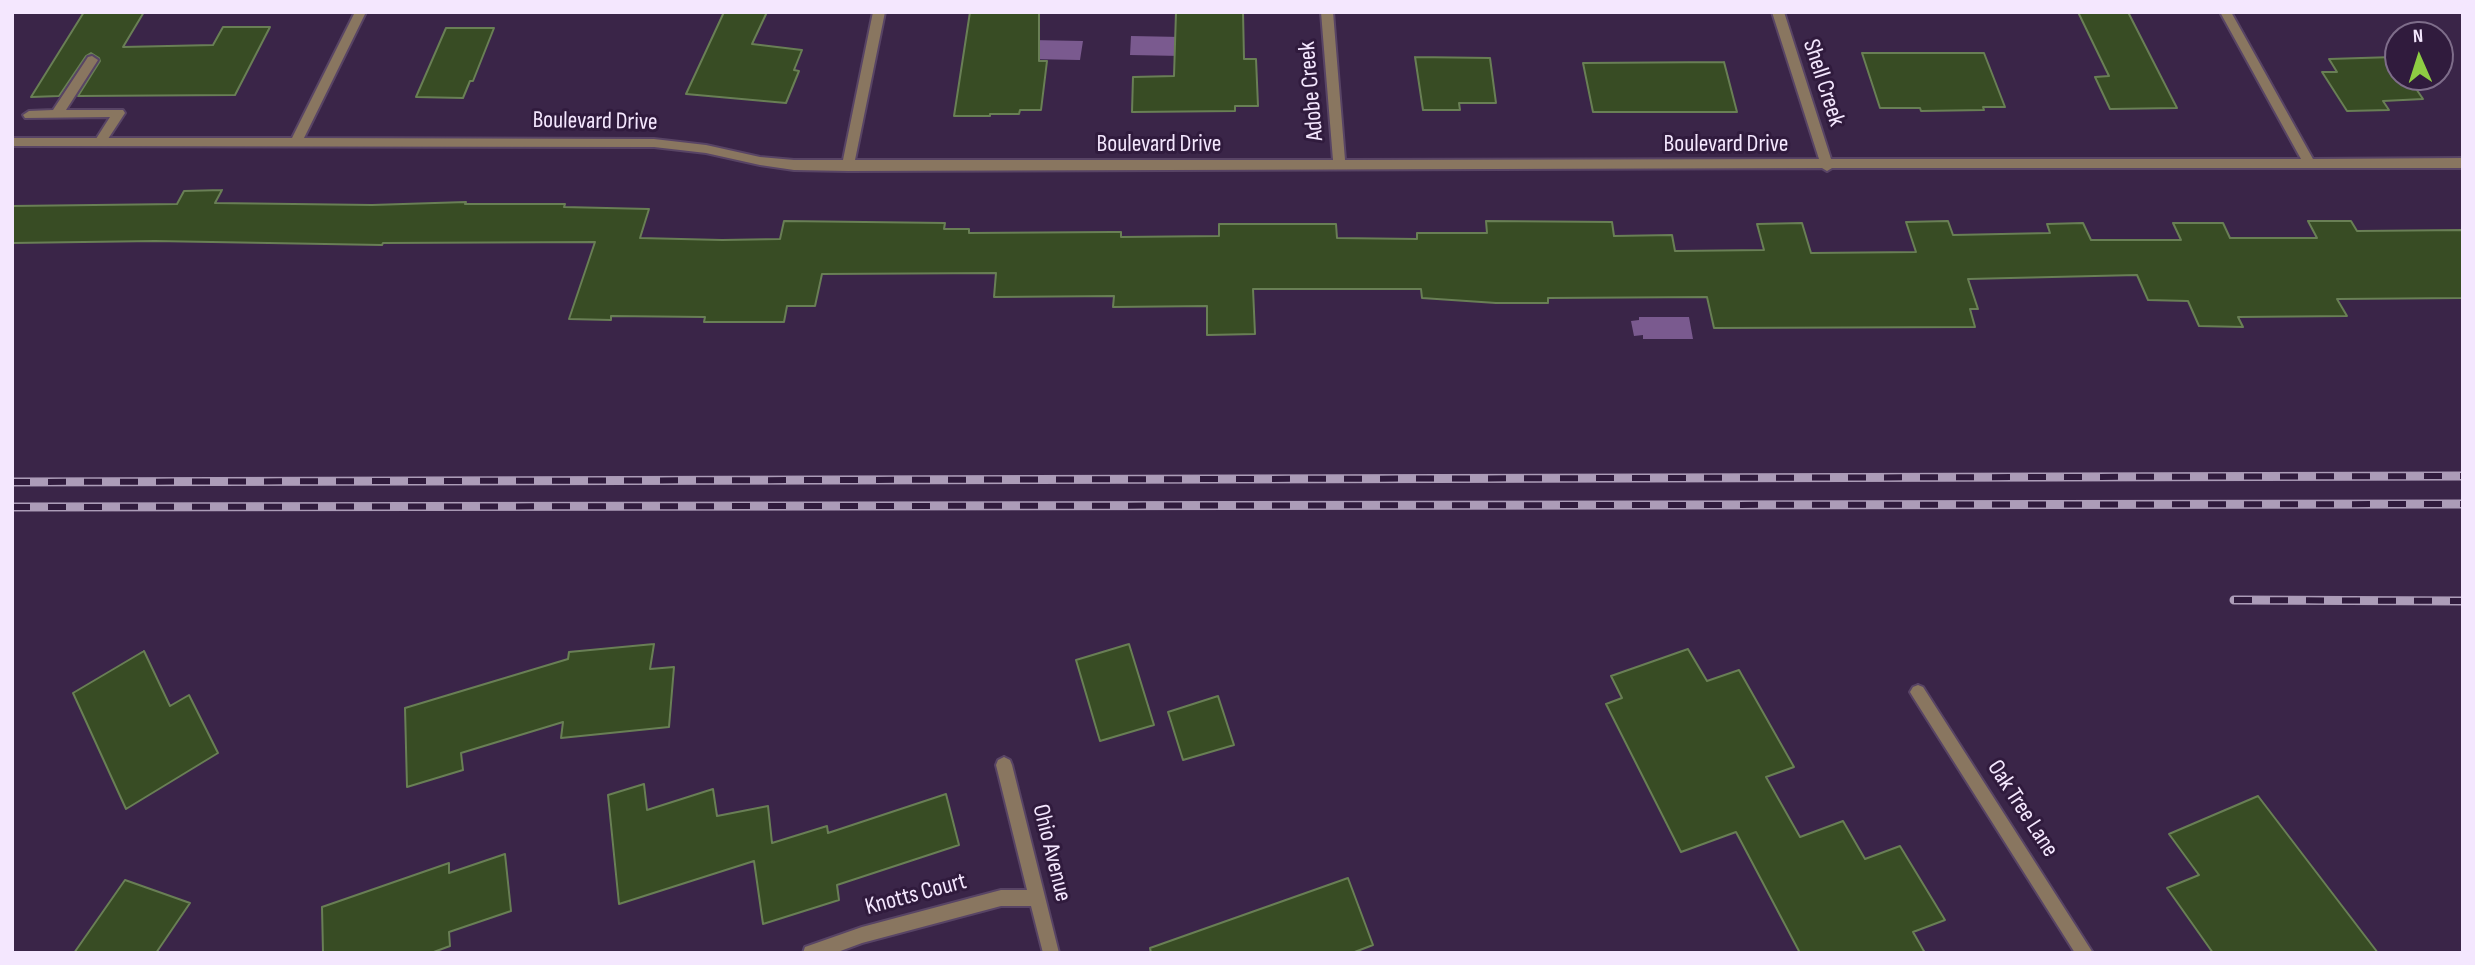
<!DOCTYPE html>
<style>
body{margin:0}
#map{position:relative;width:2475px;height:965px;overflow:hidden;background:#3a2548;font-family:"Sofia Sans Condensed",sans-serif}
canvas{display:block}
.frame{position:absolute;inset:0;border:14px solid #f4e7fe;pointer-events:none}
.north{position:absolute;left:2384px;top:21px;width:70px;height:70px;box-sizing:border-box;background:#301b3d;border:2px solid #7e6d8a;border-radius:50%;rotate:357deg;font-size:19px;font-weight:700;line-height:28px;text-align:center;color:#f4e7fe}
.north::after{content:'';display:block;margin:auto;width:24px;height:32px;background:#8ecd43;clip-path:polygon(50% 0,100% 100%,50% 72%,0 100%)}
</style>
<div id="map">
<canvas width="2475" height="965"></canvas>
<div class="frame"></div>
<div class="north">N</div>
</div>
<script>
const context = document.querySelector('canvas').getContext('2d');
context.lineJoin = 'round';
function paint(path, color) {
  context.fillStyle = color;
  context.fill(path, 'evenodd');
}
function poly(rows) {
  const path = new Path2D();
  for (const r of rows) {
    path.moveTo(r[0], r[1]);
    for (let i = 2; i < r.length; i += 2) path.lineTo(r[i], r[i + 1]);
  }
  return path;
}
function stroke(path, color, width, dash) {
  context.strokeStyle = color;
  context.lineWidth = width;
  context.lineCap = dash ? 'butt' : 'round';
  context.setLineDash(dash || []);
  context.stroke(path);
}
function drawText(font, color, halo, rows, align = 'center') {
  context.font = font + ' "Sofia Sans Condensed",sans-serif';
  context.lineWidth = 6;
  context.setLineDash([]);
  context.textBaseline = 'middle';
  context.strokeStyle = halo;
  context.fillStyle = color;
  for (const [text, x, y, turn = 0] of rows) {
    context.save();
    context.translate(x, y);
    context.rotate((+turn || 0) * Math.PI / 180);
    context.textAlign = isNaN(turn) ? turn : align;
    if (halo) context.strokeText(text, 0, 0);
    context.fillText(text, 0, 0);
    context.restore();
  }
}
const water = poly([
 [1131,36,1182,37,1181,56,1130,55],
 [1031,40,1083,41,1080,60,1029,59],
 [1639,317,1689,317,1693,339,1643,339,1643,335,1634,336,1631,321,1639,320]
]);
const building = poly([
 [84,12,144,12,123,47,213,45,223,27,270,27,235,95,78,96,100,61,99,58,91,53,86,56,59,96,31,97,84,12],
 [724,12,767,12,752,44,802,50,794,70,799,71,786,103,686,94,724,12],
 [970,12,1039,12,1039,61,1047,61,1041,110,1020,110,1019,114,990,114,990,116,954,116,970,12],
 [1176,12,1243,12,1244,59,1256,59,1258,106,1235,106,1235,111,1132,112,1133,77,1174,76,1176,12],
 [2078,12,2128,12,2177,108,2110,109,2095,77,2109,76,2078,12],
 [446,28,494,28,473,81,470,81,463,98,416,97,446,28],
 [1862,53,1984,53,2005,107,1983,107,1984,110,1921,111,1920,108,1880,108,1862,53],
 [1415,57,1490,58,1496,103,1459,103,1460,110,1423,110,1415,57],
 [2394,57,2398,62,2398,77,2408,77,2423,99,2383,101,2389,110,2347,111,2322,72,2337,72,2329,59,2394,57],
 [1724,62,1737,112,1593,112,1583,63,1724,62],
 [222,190,215,203,372,205,466,202,465,204,565,204,564,207,649,209,640,238,722,240,780,239,784,221,945,223,944,229,969,229,969,233,1112,232,1121,232,1121,237,1219,236,1219,224,1336,224,1337,238,1417,239,1417,233,1487,233,1486,221,1612,222,1614,236,1672,235,1675,251,1764,250,1757,224,1802,223,1811,253,1916,252,1906,222,1948,221,1953,235,2050,233,2047,224,2083,223,2091,240,2181,240,2173,223,2223,223,2230,238,2317,238,2308,221,2351,221,2357,231,2463,230,2463,298,2337,299,2347,316,2238,317,2243,327,2199,326,2188,301,2148,300,2137,275,1968,279,1978,309,1970,309,1975,327,1714,328,1707,297,1548,298,1548,303,1496,303,1422,298,1421,289,1253,289,1255,334,1207,335,1207,306,1113,307,1114,296,994,297,996,273,822,274,815,306,787,306,784,322,704,322,705,317,611,316,611,320,569,319,595,242,383,243,382,245,155,241,12,243,12,206,177,204,184,191,222,190],
 [654,644,650,669,674,667,669,727,561,738,563,722,461,753,463,770,407,787,405,708,568,659,569,652,654,644],
 [1129,644,1154,725,1100,741,1076,660,1129,644],
 [1688,649,1707,681,1739,670,1794,767,1766,777,1800,837,1843,821,1865,859,1900,846,1945,920,1913,932,1925,953,1800,953,1736,832,1681,852,1606,704,1622,698,1611,676,1688,649],
 [144,651,170,706,189,695,218,753,126,809,73,693,144,651],
 [1218,696,1234,745,1183,760,1168,712,1218,696],
 [644,784,647,810,713,789,717,816,768,806,772,843,827,826,828,833,946,794,959,845,837,885,839,900,763,924,754,861,619,904,608,795,644,784],
 [2258,796,2378,953,2213,953,2167,888,2199,875,2169,834,2258,796],
 [505,854,511,911,449,932,450,946,431,953,323,953,322,907,449,863,449,873,505,854],
 [1348,878,1373,945,1352,953,1151,953,1150,948,1348,878],
 [125,880,190,903,156,953,74,953,125,880]
]);
const service = poly([
 [92,56,98,60,66,110,123,110,125,113,104,145,96,145,94,142,110,117,25,118,23,115,29,111,53,110,88,57,92,56]
]);
const minor = poly([
 [355,12,366,12,304,138,654,139,706,145,760,157,794,160,843,160,873,12,885,12,855,160,1333,160,1321,12,1333,12,1345,160,1819,159,1772,12,1784,12,1831,159,2301,159,2220,12,2231,12,2313,159,2463,158,2463,168,1832,168,1827,171,1822,168,848,171,794,170,760,165,706,153,654,147,12,146,12,138,292,138,355,12],
 [1918,685,1923,687,2093,953,2075,953,1913,697,1910,692,1913,687,1918,685],
 [1004,757,1010,760,1012,765,1059,953,1043,953,1031,906,1001,906,862,943,835,953,803,953,805,947,862,927,1001,890,1027,890,996,765,998,760,1004,757]
]);
const rail = poly([
 [12,482,2463,476],
 [12,507,2463,504],
 [2234,600,2463,601]
]);
const streetNames = [
 ["Shell Creek",1823,83,72],
 ["Adobe Creek",1312,91,-95],
 ["Boulevard Drive",595,122,1],
 ["Boulevard Drive",1159,145],
 ["Boulevard Drive",1726,145],
 ["Oak Tree Lane",2022,809,57],
 ["Ohio Avenue",1051,853,76],
 ["Knotts Court",916,895,-15]
];
paint(water, '#7a5a8f');
paint(building, '#384c24');
stroke(building, '#697f55', 2);
stroke(service, '#584465', 4);
stroke(minor, '#584465', 4);
paint(service, '#897660');
paint(minor, '#897660');
stroke(rail, '#ac9cb8', 9);
stroke(rail, '#301b3d', 6, [18]);
drawText('24px', '#f4e7fe', '#301b3d', streetNames);
</script>
